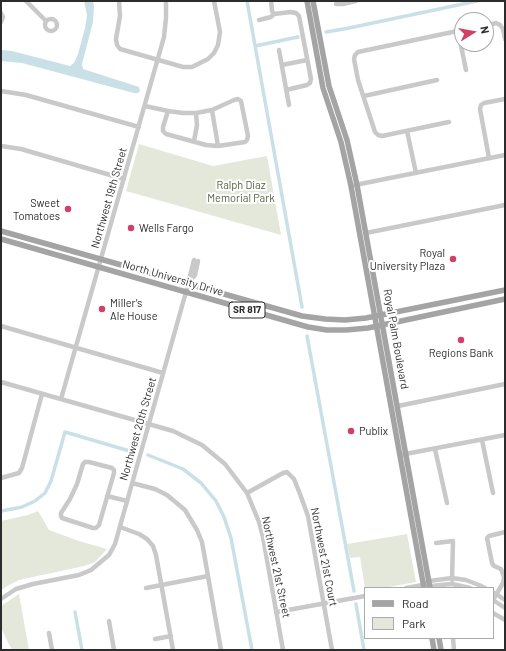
<!DOCTYPE html>
<style>
body{margin:0}
#map{position:relative;width:506px;height:651px;overflow:hidden;background:#fff;font-family:Barlow,sans-serif}
canvas{display:block}
.frame{position:absolute;inset:0;border:2px solid #2c2c2c;pointer-events:none}
.legend{position:absolute;left:364px;top:587px;width:130px;height:52px;box-sizing:border-box;background:#fff;border:1px solid #ababab;margin:0;padding:5px 7px;list-style:none;font-size:12px;color:#2c2c2c}
.legend li{display:flex;align-items:center;gap:8px;height:20px}
.legend b{width:20px;border:1px solid #ababab}
.north{position:absolute;left:454px;top:12px;width:40px;height:40px;box-sizing:border-box;background:#fff;border:1px solid #ababab;border-radius:50%;rotate:79deg;font-size:11px;font-weight:700;line-height:16px;text-align:center;color:#2c2c2c}
.north::after{content:'';display:block;margin:auto;width:14px;height:18px;background:#cf4165;clip-path:polygon(50% 0,100% 100%,50% 72%,0 100%)}
</style>
<div id="map">
<canvas width="506" height="651"></canvas>
<div class="frame"></div>
<ul class="legend">
<li><b style="height:5px;background:#a4a4a4"></b>Road</li>
<li><b style="height:11px;background:#e4e8da"></b>Park</li>
</ul>
<div class="north">N</div>
</div>
<script>
const context = document.querySelector('canvas').getContext('2d');
context.lineJoin = 'round';
function paint(path, color) {
  context.fillStyle = color;
  context.fill(path, 'evenodd');
}
function poly(rows) {
  const path = new Path2D();
  for (const r of rows) {
    if (r.length === 3) {
      path.moveTo(r[0] + r[2], r[1]);
      path.arc(r[0], r[1], r[2], 0, 2 * Math.PI);
      continue;
    }
    path.moveTo(r[0], r[1]);
    for (let i = 2; i < r.length; i += 2) path.lineTo(r[i], r[i + 1]);
  }
  return path;
}
function stroke(path, color, width, dash) {
  context.strokeStyle = color;
  context.lineWidth = width;
  context.lineCap = dash ? 'butt' : 'round';
  context.setLineDash(dash || []);
  context.stroke(path);
}
function drawText(font, color, halo, rows, align = 'center') {
  context.font = font + ' Barlow,sans-serif';
  context.lineWidth = 4;
  context.setLineDash([]);
  context.textBaseline = 'middle';
  context.strokeStyle = halo;
  context.fillStyle = color;
  for (const [text, x, y, turn = 0] of rows) {
    context.save();
    context.translate(x, y);
    context.rotate((+turn || 0) * Math.PI / 180);
    context.textAlign = isNaN(turn) ? turn : align;
    if (halo) context.strokeText(text, 0, 0);
    context.fillText(text, 0, 0);
    context.restore();
  }
}
const green = poly([
 [139,144,213,166,267,156,281,235,126,191],
 [38,511,49,530,79,541,107,549,95,562,84,566,19,580,9,585,1,590,1,521,28,515],
 [407,534,416,582,384,588,365,588,360,557,350,558,347,544],
 [19,594,29,650,12,650,1,628,1,606]
]);
const water = poly([
 [84,1,93,1,94,6,93,22,82,64,83,69,139,87,140,91,138,93,134,93,22,63,1,61,1,50,12,51,70,66,74,63,78,54,85,28,87,15]
]);
const canal = poly([
 [247,1,302,307],
 [326,32,349,28,477,1],
 [255,46,298,37],
 [307,336,354,591],
 [148,455,183,469,201,483,216,501,224,517,231,538,252,650],
 [1,511,22,507,35,501,45,493,51,481,65,432,133,452],
 [356,604,364,650],
 [75,612,82,650]
]);
const minor = poly([
 [26,1,46,21],
 [119,1,120,16,116,39,117,45,120,49,183,67,192,67,208,59,214,53,218,45,220,32,214,1],
 [271,1,272,11,274,14],
 [336,4,343,4,356,1],
 [1,13,3,17,1,22],
 [51,25,6],
 [259,20,271,17,274,14,291,12,296,13,299,16,311,79,310,83,307,85,286,90],
 [486,26,496,23,500,25,503,29,505,39],
 [458,31,466,70],
 [279,50,289,105],
 [282,65,307,60],
 [1,91,26,95,139,127],
 [364,96,437,80],
 [145,106,168,111,183,113,196,113,212,110,234,100,238,99,241,101,248,136,247,140,245,142,218,146,206,145,166,134,163,131,163,127,168,111],
 [212,110,218,146],
 [449,122,382,136,378,135,375,132,358,80,354,59,355,55,358,52,462,30],
 [407,131,416,173],
 [194,141,197,125,196,113],
 [1,146,21,149,124,179],
 [489,158,480,109,481,105,484,103,505,99],
 [355,185,505,155],
 [366,233,505,205],
 [190,281,195,275,198,261],
 [1,326,163,373],
 [1,382,173,431,202,445,225,464,247,493,259,522,263,537,283,650],
 [61,399,164,37,166,18,166,1],
 [398,406,505,384],
 [482,440,493,493],
 [435,449,447,503],
 [400,455,505,435],
 [85,462,89,462,112,468,114,470,114,473,99,525,96,528,93,528,62,518,61,516,61,513,70,499,77,484,83,464,85,462],
 [1,478,19,473,22,468,42,394],
 [132,483,155,489,167,495,185,510,197,530,202,542,221,650],
 [247,493,283,473,287,472,294,479,300,494,308,516,332,650],
 [107,496,127,501],
 [120,527,139,534,147,539,153,546,156,555,173,650],
 [436,543,453,541,452,580],
 [426,583,429,581,452,578,466,580,479,585,485,588],
 [146,588,208,576],
 [406,588,423,585,430,586,452,584,470,588],
 [493,592,505,600],
 [1,599,16,589,33,584,79,575,91,570,109,555,115,544,186,292,194,260],
 [493,600,503,583,504,577,501,569,494,566,492,563,487,538,489,536,505,532],
 [493,600,505,608],
 [277,612,365,596],
 [493,613,505,620],
 [109,621,114,650],
 [49,633,52,650],
 [453,638,454,650],
 [155,639,171,636]
]);
const major = poly([
 [307,1,323,88,341,142,351,186,424,588],
 [313,1,329,86,347,140,357,185,430,588],
 [1,231,302,316,325,319,345,320,366,318,505,290],
 [1,239,308,327,327,330,346,330,368,328,505,299],
 [432,638,434,650],
 [439,638,441,650]
]);
const markers = [
 [68,209,4,"#cf4165"],
 [131,228,4,"#cf4165"],
 [453,259,4,"#cf4165"],
 [102,309,4,"#cf4165"],
 [461,340,4,"#cf4165"],
 [351,431,4,"#cf4165"]
];
const shields = [
 [247,310,36]
];
const shieldNames = [
 ["SR 817",247,310]
];
const parkNames = [
 ["Ralph Diaz",241,185],
 ["Memorial Park",241,198]
];
const streetNames = [
 ["Northwest 19th Street",109,198,-74],
 ["North University Drive",173,278,16],
 ["Royal Palm Boulevard",396,339,80],
 ["Northwest 20th Street",138,429,-74],
 ["Northwest 21st Court",324,557,79],
 ["Northwest 21st Street",276,567,78]
];
const poiNames = [
 ["Sweet",60,203,"right"],
 ["Tomatoes",60,216,"right"],
 ["Wells Fargo",139,228],
 ["Royal",445,253,"right"],
 ["University Plaza",445,266,"right"],
 ["Miller's",110,303],
 ["Ale House",110,316],
 ["Regions Bank",461,353,"center"],
 ["Publix",359,431]
];
paint(green, '#e4e8da');
paint(water, '#c8e0e6');
stroke(canal, '#c8e0e6', 3.5);
stroke(minor, '#c9c9c9', 4.5);
stroke(major, '#a4a4a4', 5.5);
for (const [x, y, r, color] of markers) {
  const dot = new Path2D();
  dot.arc(x, y, r, 0, 2 * Math.PI);
  context.fillStyle = color;
  context.fill(dot);
  stroke(dot, '#fff', 1.5);
}
for (const [x, y, w] of shields) {
  const box = new Path2D();
  box.roundRect(x - w / 2, y - 8, w, 16, 3);
  context.fillStyle = '#fff';
  context.fill(box);
  stroke(box, '#2c2c2c', 1);
}
drawText('bold 10px', '#2c2c2c', null, shieldNames);
drawText('11px', '#55613f', '#fff', parkNames);
drawText('11px', '#2c2c2c', '#fff', streetNames);
drawText('11px', '#2c2c2c', '#fff', poiNames, 'left');
</script>
